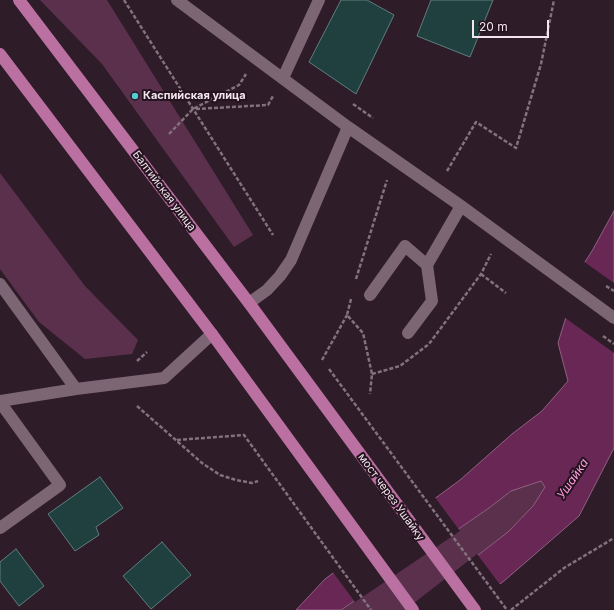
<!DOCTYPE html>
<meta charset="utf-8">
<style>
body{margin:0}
#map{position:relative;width:614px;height:610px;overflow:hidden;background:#2f1c29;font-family:Inter,sans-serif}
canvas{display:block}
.scale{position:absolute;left:472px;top:20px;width:77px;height:18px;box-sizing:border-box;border:2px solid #f2e5ed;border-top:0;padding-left:5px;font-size:12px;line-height:14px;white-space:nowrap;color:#f2e5ed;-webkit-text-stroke:3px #25131f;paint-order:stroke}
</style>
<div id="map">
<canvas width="614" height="610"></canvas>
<div class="scale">20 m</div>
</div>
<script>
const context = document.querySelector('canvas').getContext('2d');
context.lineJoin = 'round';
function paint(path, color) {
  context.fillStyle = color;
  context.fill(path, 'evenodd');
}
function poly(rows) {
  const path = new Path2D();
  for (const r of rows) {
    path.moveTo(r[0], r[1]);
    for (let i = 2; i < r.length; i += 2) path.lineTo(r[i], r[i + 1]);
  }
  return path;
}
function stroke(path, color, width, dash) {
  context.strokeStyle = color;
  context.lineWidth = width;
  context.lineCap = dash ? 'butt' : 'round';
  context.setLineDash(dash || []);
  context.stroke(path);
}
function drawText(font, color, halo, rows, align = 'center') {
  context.font = font + ' Inter,sans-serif';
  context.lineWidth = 4;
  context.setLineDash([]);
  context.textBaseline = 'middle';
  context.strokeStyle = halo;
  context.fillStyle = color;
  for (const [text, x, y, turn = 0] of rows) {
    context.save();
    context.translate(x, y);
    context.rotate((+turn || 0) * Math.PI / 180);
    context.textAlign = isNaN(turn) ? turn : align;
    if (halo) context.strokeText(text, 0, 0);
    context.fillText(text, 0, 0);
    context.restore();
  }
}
const green = poly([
 [40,0,107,0,253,235,234,247,102,64],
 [0,173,85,286,138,340,132,354,85,359,39,322,0,269],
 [541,481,545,487,533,506,508,532,407,610,341,610,489,508,511,491]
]);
const water = poly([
 [614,211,614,448,579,516,504,581,464,610,407,610,508,532,533,506,545,487,541,481,511,491,489,508,341,610,296,610,325,579,460,480,512,434,542,411,568,381,558,343,581,268,592,251,614,211]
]);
const pier = poly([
 [583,261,614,283,614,353,564,317,579,267],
 [434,496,460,531,355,602,332,571],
 [477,554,501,586,467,610,405,610]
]);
const building = poly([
 [341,0,367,0,394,15,356,94,309,62,341,0],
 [431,0,493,0,470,57,417,36,431,0],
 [100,477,123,508,96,527,99,535,75,551,48,514,100,477],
 [162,542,191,575,151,609,123,576,162,542],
 [16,549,44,586,19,606,0,581,0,562,16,549]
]);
const path = poly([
 [124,0,273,235],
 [353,104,373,118],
 [196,109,268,105,273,96],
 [169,134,193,109,239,85,246,74],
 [447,171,476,122,516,148,541,64,554,0],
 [481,274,506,293],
 [356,279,387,180],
 [606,286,614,291],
 [351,299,347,315,363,333,372,374,370,394],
 [603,336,614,344],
 [322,360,347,315],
 [137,361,147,352],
 [329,369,507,610],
 [372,374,400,366,429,344,481,274,491,254],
 [137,406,202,463,220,475,236,480,252,483,258,481],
 [177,440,244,435,371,610],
 [511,610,564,568,614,538]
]);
const minor = poly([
 [177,0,348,127,461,206,614,318],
 [283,78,319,0],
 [427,265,461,206],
 [0,284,76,389],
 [370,295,405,246,427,265,432,301,408,333],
 [249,303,267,290,280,276,291,260,348,127],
 [0,401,76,389,164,378,212,334],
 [0,402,60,485,0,528]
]);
const major = poly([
 [19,0,249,303,475,610],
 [0,54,212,334,413,610]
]);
const markers = [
 [135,96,4,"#52cdcf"]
];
const poiNames = [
 ["Каспийская улица",143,96]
];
const streetNames = [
 ["Балтийская улица",164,191,53],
 ["мост через Ушайку",391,497,54]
];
const waterNames = [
 ["Ушайка",573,479,-56]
];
paint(green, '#5a304c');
paint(water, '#682754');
stroke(water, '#916082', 1);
paint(pier, '#2f1c29');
paint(building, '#203f3f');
stroke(building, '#5e7f7f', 1);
stroke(path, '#82727d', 2.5, [4, 2]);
stroke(minor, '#7d6674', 12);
stroke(major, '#bb70a2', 12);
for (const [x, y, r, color] of markers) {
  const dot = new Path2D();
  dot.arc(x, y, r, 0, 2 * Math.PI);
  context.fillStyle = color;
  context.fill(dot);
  stroke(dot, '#25131f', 1.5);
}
drawText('bold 11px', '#f2e5ed', '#25131f', poiNames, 'left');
drawText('11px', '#f2e5ed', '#25131f', streetNames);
drawText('italic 12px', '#fd9cdc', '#25131f', waterNames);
</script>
